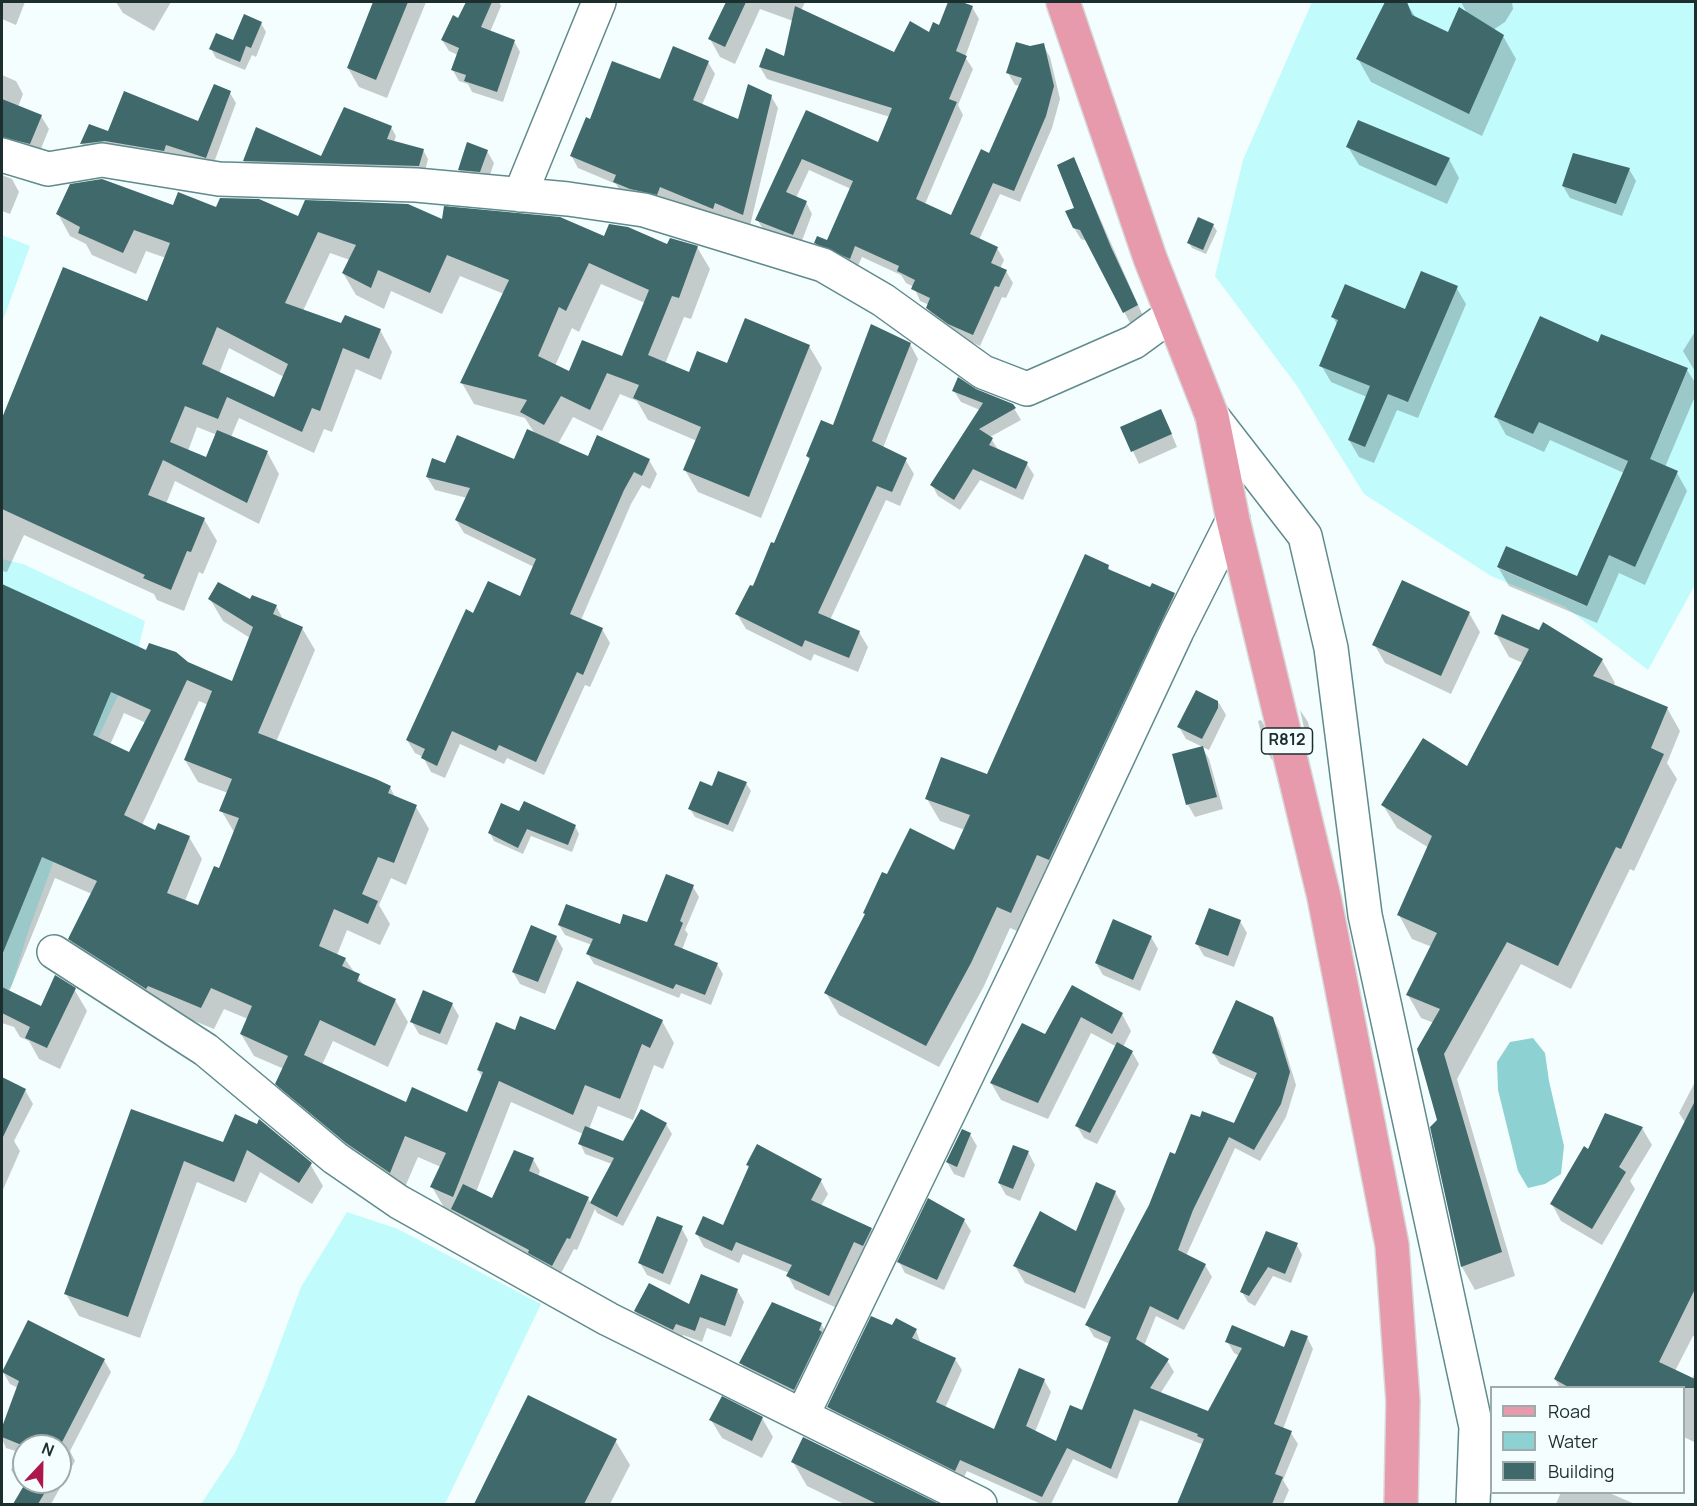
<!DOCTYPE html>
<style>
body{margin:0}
#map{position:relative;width:1697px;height:1506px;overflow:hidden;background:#f5fefe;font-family:Manrope,sans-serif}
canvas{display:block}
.frame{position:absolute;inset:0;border:3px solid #1c2e2e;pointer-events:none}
.legend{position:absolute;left:1490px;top:1386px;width:195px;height:108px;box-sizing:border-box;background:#f5fefe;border:2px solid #9eabab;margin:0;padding:8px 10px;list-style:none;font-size:18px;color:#1c2e2e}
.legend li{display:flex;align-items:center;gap:12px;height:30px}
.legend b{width:30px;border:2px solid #9eabab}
.north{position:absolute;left:12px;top:1434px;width:60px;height:60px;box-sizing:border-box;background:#f5fefe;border:2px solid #9eabab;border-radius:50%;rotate:22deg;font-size:16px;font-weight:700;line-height:24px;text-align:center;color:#1c2e2e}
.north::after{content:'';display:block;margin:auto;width:21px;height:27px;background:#ac1849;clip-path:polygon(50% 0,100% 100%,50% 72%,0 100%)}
</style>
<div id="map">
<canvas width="1697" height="1506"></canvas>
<div class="frame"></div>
<ul class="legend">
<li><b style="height:8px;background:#e69aab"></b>Road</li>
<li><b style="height:16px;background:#8dd1d3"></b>Water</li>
<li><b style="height:16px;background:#3f696b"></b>Building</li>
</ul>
<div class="north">N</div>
</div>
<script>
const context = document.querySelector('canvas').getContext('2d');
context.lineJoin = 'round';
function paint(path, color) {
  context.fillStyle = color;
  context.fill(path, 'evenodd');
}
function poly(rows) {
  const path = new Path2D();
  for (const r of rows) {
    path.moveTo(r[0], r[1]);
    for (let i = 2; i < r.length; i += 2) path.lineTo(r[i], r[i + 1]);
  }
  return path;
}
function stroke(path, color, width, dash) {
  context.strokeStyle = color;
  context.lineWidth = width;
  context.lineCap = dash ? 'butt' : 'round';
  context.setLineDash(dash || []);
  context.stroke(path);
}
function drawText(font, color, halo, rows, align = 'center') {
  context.font = font + ' Manrope,sans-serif';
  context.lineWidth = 6;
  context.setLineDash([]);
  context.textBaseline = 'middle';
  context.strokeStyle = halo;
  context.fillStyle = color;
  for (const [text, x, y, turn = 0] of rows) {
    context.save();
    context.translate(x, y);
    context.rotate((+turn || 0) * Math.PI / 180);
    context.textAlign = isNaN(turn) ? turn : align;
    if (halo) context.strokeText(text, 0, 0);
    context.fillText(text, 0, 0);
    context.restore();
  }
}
const built = poly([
 [1312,2,1695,2,1695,585,1648,670,1564,606,1491,576,1364,494,1297,386,1215,276,1243,160],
 [1421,272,1457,286,1428,355,1393,340],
 [1345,284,1398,306,1331,317],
 [1540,316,1579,334,1533,434,1494,417],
 [1601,334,1605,451,1559,431],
 [1659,356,1688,368,1660,437,1630,424],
 [1425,363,1408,402,1320,365],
 [1632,451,1635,567,1590,546],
 [1506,546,1586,606,1497,568],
 [2,235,30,246,2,323],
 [2,559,23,564,145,621,137,655,66,806,52,866,28,932,12,985,2,996],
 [347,1212,398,1229,541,1304,445,1504,201,1504,235,1453,265,1384,301,1287]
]);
const water = poly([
 [1533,1038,1545,1053,1549,1081,1564,1146,1561,1174,1545,1184,1528,1188,1518,1171,1498,1090,1497,1062,1510,1042]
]);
const shadow = poly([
 [2,2,25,2,16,25,2,19],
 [116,2,171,2,154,31,123,13],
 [375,2,426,2,387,98,359,87,348,68],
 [467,2,499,2,501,6,490,32,514,41,520,52,503,102,472,92,468,84,459,81,452,69,458,55,449,51,442,40,459,20],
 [727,2,805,2,801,11,894,54,940,27,950,2,972,7,979,19,965,57,973,69,958,105,963,115,925,204,952,217,990,155,1020,86,1015,85,1008,73,1030,48,1043,45,1050,57,1060,99,1052,128,1020,202,1000,194,979,240,997,248,1004,260,1000,269,1006,271,1013,283,1006,298,1002,297,980,346,956,335,935,320,928,308,929,305,920,301,914,287,906,283,901,275,862,257,856,270,823,254,816,243,828,242,851,189,809,170,796,198,806,202,812,214,800,246,764,231,757,219,806,112,879,144,890,117,767,79,760,67,785,58,793,21,760,9,735,64,720,57,710,39],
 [1387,2,1406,2,1416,18,1448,34,1467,13,1461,2,1512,2,1513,9,1505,22,1493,30,1503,36,1516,59,1482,136,1371,82,1358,59],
 [261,23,266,32,256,57,252,55,245,70,216,58,211,49,233,42],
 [708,62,715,74,702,105,739,121,771,96,778,108,750,226,722,215,720,220,666,198,664,206,622,194,616,184,578,168,571,155,591,121,661,81],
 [2,75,16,81,23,94,18,107,41,116,49,129,38,156,2,152],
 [230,93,236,103,212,168,88,154,82,144,90,126,109,133,199,123],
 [391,127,396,136,394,142,423,150,428,159,424,175,249,170,244,161,322,158],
 [1348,147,1449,159,1459,178,1447,204,1359,165],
 [487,151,494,163,487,184,466,182,459,170],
 [1074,159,1143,316,1130,323,1087,241,1081,239,1074,228],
 [1629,169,1636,181,1622,216,1570,198,1563,186],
 [2,175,12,179,19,192,10,214,2,211],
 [174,207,217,208,299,218,443,221,697,247,710,269,691,319,684,317,665,364,690,374,809,346,822,368,761,518,698,492,685,470,697,441,648,420,637,401,620,394,602,431,573,417,558,444,589,458,649,460,657,474,650,489,642,485,631,504,581,620,602,629,610,643,590,687,585,685,544,775,507,758,504,764,460,744,445,778,431,772,423,757,415,753,407,740,474,615,521,598,534,567,464,533,456,520,467,498,435,490,427,477,446,465,515,460,535,434,525,418,474,404,462,383,504,294,460,276,442,314,391,291,384,309,356,295,343,273,350,260,330,253,303,311,342,325,380,330,392,352,381,380,356,369,332,432,324,429,314,453,239,418,231,437,267,452,279,474,259,524,175,481,166,504,204,519,217,541,203,574,199,572,184,611,157,600,154,594,24,535,7,572,2,571,2,422,64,269,148,303,166,258,146,251,136,274,92,255,86,244,70,236,58,214],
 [601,284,645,303,623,358,570,373,555,366,572,328,579,332],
 [229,348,284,377,274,399,219,374],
 [197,427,217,435,207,459,188,451],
 [1213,225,1217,231,1206,254,1192,248,1189,243],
 [1456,287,1466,304,1418,418,1397,410,1374,463,1359,457,1349,440,1367,397,1331,382,1321,365,1338,326,1333,317,1406,311],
 [1696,330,1696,373,1683,351],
 [910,344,918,359,883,448,905,459,914,474,900,506,886,500,830,620,859,632,868,647,858,672,814,654,811,661,746,629,737,614,775,545,810,461,807,456],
 [1598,344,1660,358,1687,370,1696,384,1696,394,1665,467,1677,473,1687,491,1645,585,1619,573,1597,623,1509,586,1498,567,1577,578,1624,473,1550,440,1544,452,1506,435,1496,417],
 [954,391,975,391,1012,405,1021,420,990,437,999,451,1027,464,1034,475,1023,500,980,480,960,510,938,496,932,485,980,410,961,402],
 [1167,423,1177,447,1139,464,1122,428],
 [1108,567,1111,572,1151,589,1174,594,1187,617,1024,934,1010,928,984,986,939,1067,839,1015,826,993,888,876,955,852,965,830,940,821,927,799,988,776],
 [2,588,147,652,188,663,232,683,250,638,223,621,210,599,251,601,276,606,284,621,302,628,315,650,276,742,390,787,396,799,416,807,429,829,406,885,391,878,379,905,390,924,380,945,347,930,337,955,345,959,365,987,395,1000,408,1022,388,1067,333,1041,322,1065,407,1104,468,1114,482,1077,478,1070,515,1032,555,1031,662,1021,674,1043,663,1069,654,1065,633,1120,598,1106,589,1129,624,1143,666,1124,672,1134,623,1226,597,1213,595,1209,577,1250,574,1249,559,1277,459,1221,455,1213,445,1209,432,1187,441,1167,418,1157,402,1194,290,1106,277,1084,284,1069,254,1056,241,1034,248,1019,224,1009,214,1029,160,1007,82,961,69,938,92,894,55,878,9,992,41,1008,74,989,87,1011,60,1069,39,1059,29,1041,20,1037,14,1027,2,1023],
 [199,701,208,705,185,760,198,782,228,793,221,810,234,832,220,870,199,907,185,901,202,859,189,837,156,832,142,825],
 [124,713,146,723,130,754,110,745],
 [511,1102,583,1134,580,1143,585,1154,612,1164,591,1204,588,1198,538,1176,540,1171,533,1159,493,1200,476,1192],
 [1469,613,1480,632,1451,694,1385,663,1374,644],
 [1496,634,1602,660,1615,683,1613,686,1667,708,1680,731,1667,763,1677,779,1634,871,1630,869,1571,989,1521,964,1457,1079,1515,1276,1475,1290,1462,1267,1432,1127,1438,1120,1434,1023,1421,1018,1408,995,1432,947,1412,939,1399,915,1429,848,1397,828,1383,805,1468,768,1523,663,1509,657],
 [1197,692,1219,703,1226,715,1209,750,1186,739,1179,727],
 [1300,710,1308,722,1314,748,1306,737],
 [1261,720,1268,732,1274,759,1272,760,1265,748,1258,721],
 [1202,747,1209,759,1223,809,1195,817,1188,805,1174,755],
 [746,783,751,791,733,832,695,817,690,809,712,788],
 [520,813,575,826,579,834,572,852,531,836,523,854,494,841,490,833],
 [693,887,699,897,685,930,688,934,682,950,717,964,723,974,711,1005,681,993,679,998,594,964,588,954,592,945,565,935,559,925,648,924],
 [1240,921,1247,933,1234,967,1204,956,1197,944],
 [556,937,563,949,545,994,520,984,513,972],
 [1151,937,1158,949,1140,991,1103,975,1096,963],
 [1072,987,1122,1014,1131,1031,1123,1047,1132,1052,1139,1064,1097,1144,1084,1138,1077,1126,1117,1047,1091,1033,1048,1119,1001,1100,991,1083,1046,1036],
 [452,1004,459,1016,447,1045,419,1034,412,1022],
 [1272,1018,1279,1030,1296,1085,1286,1117,1260,1161,1235,1148,1186,1256,1205,1265,1212,1277,1184,1330,1156,1316,1144,1346,1167,1360,1174,1372,1160,1394,1208,1413,1239,1356,1234,1353,1227,1341,1285,1349,1307,1337,1313,1349,1283,1429,1291,1433,1298,1444,1283,1480,1289,1490,1283,1504,1178,1504,1204,1445,1140,1420,1117,1479,1073,1459,1051,1504,1041,1504,967,1471,962,1481,836,1419,829,1407,893,1327,916,1330,921,1344,955,1359,962,1370,945,1408,995,1431,1044,1380,1051,1392,1035,1432,1056,1443,1082,1412,1110,1344,1094,1337,1087,1325,1175,1156,1235,1125,1255,1080,1220,1064,1213,1053],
 [2,1079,25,1090,33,1104,14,1141,20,1151,2,1192],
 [1696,1080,1696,1337,1693,1336,1675,1371,1692,1379,1696,1371,1696,1443,1684,1437,1684,1388,1560,1388,1555,1379,1686,1124,1679,1113],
 [131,1111,224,1144,310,1164,323,1186,312,1204,260,1172,246,1203,197,1182,140,1338,79,1316,66,1294],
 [1606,1115,1642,1128,1652,1145,1630,1181,1635,1189,1602,1245,1561,1221,1552,1204,1589,1151],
 [970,1134,977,1146,964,1178,954,1174,947,1162],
 [1028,1152,1035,1165,1020,1201,1006,1195,999,1183],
 [747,1165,821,1181,828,1194,821,1206,871,1229,879,1242,871,1259,862,1255,837,1308,795,1289,788,1276,789,1273,743,1254,739,1263,704,1247,697,1234,723,1227,749,1168],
 [1115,1192,1125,1209,1085,1309,1025,1283,1015,1266,1077,1234],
 [964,1220,971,1231,944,1290,905,1273,899,1262],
 [681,1227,688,1240,670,1285,647,1275,640,1263],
 [1266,1232,1297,1245,1302,1255,1291,1283,1273,1276,1255,1306,1248,1302,1242,1292],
 [737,1290,744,1302,731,1337,707,1328,702,1342,683,1335,680,1341,642,1323,635,1311,690,1306],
 [28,1322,104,1360,111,1372,70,1451,75,1461,51,1504,15,1504,26,1484,18,1481,11,1470,19,1452,6,1448,2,1439,2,1431,18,1388,10,1384,3,1372],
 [24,1446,60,1446,60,1482,24,1482],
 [821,1324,831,1341,803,1406,751,1380,741,1363],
 [529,1397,615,1440,630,1465,610,1504,476,1504],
 [762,1418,773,1437,762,1458,722,1438,711,1420],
 [804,1439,936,1504,844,1504,807,1486,793,1462],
 [1561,1492,1607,1492,1635,1504,1556,1504]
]);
const building = poly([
 [373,2,408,2,376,80,347,68],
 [466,2,492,2,481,27,515,40,497,92,464,81,466,75,451,70,459,48,441,40,453,15,458,18],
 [726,2,746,2,725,47,708,39],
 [948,2,962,2,973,6,956,51,967,56,949,99,957,102,916,199,951,215,981,149,989,153,1022,78,1006,73,1016,42,1030,46,1044,43,1054,86,1046,116,1014,191,993,183,970,234,998,247,991,263,1007,270,999,287,995,286,973,335,948,324,926,308,930,298,911,289,915,280,897,271,899,266,855,246,850,259,814,243,817,236,827,240,853,181,802,159,786,192,807,201,793,235,755,220,806,110,878,142,892,108,759,67,766,48,784,56,795,6,894,52,910,21,929,32,933,22,939,25],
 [1385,2,1407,2,1412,15,1448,32,1459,7,1504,35,1469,114,1356,59],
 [244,14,262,22,251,48,246,46,240,62,209,49,216,33,233,40],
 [673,46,709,61,693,100,738,119,748,84,772,95,743,215,715,203,713,209,660,187,657,195,630,189,613,182,616,175,570,156,586,117,590,119,612,61,660,79],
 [214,84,231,91,206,158,166,145,164,151,105,141,80,144,89,124,108,131,124,91,198,121],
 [2,99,42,115,30,144,2,137],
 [344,107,392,126,387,139,424,149,419,166,243,161,256,127,321,156],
 [1358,120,1450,158,1436,186,1346,147],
 [467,142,488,150,480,172,458,170],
 [1573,153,1630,168,1616,204,1562,186],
 [1074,157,1111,247,1138,305,1123,313,1080,230,1073,228,1065,211,1074,208,1057,165],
 [102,179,173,205,178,192,216,207,220,198,259,199,298,216,305,200,408,204,442,219,444,206,560,217,604,236,609,224,628,227,667,244,670,238,698,246,679,298,672,296,648,355,689,372,697,351,727,363,745,318,810,345,749,497,683,470,701,427,633,398,639,385,607,373,590,410,561,396,544,425,520,412,527,400,460,383,509,280,447,255,430,293,378,270,371,288,342,273,356,245,318,232,285,303,341,323,345,315,381,329,369,359,343,348,320,411,312,408,302,432,227,397,218,419,185,406,170,442,206,457,217,430,268,451,247,503,163,460,148,495,205,518,191,552,187,551,171,590,143,578,145,575,2,509,2,418,63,267,147,301,170,243,134,230,123,253,78,233,80,227,56,214,70,184],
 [589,263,649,290,622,356,582,340,569,371,538,356,559,307,566,311],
 [217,327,288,364,274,397,202,364],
 [1198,217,1214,224,1203,250,1187,243],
 [1421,271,1458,286,1408,402,1388,394,1365,447,1348,440,1370,386,1319,366,1338,320,1331,317,1345,284,1405,309],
 [1540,316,1598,342,1601,334,1688,368,1650,459,1678,471,1635,567,1609,555,1587,606,1497,567,1506,546,1577,576,1628,461,1539,422,1533,434,1494,417],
 [871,324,911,343,872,441,907,458,892,492,877,486,818,613,860,631,849,658,805,640,802,647,735,614,750,585,753,586,771,542,774,543,810,458,806,456,821,420,833,425],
 [958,377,976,389,1013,404,1016,408,979,429,993,438,989,445,1028,462,1016,489,973,469,954,500,930,485,983,403,952,391],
 [1161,409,1172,434,1131,452,1120,427],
 [527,429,588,456,597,435,650,459,642,476,634,472,624,490,570,614,603,628,583,675,577,672,536,762,499,745,496,751,452,731,437,766,421,758,425,749,406,740,466,609,473,613,488,581,520,596,536,559,455,520,470,488,426,477,432,458,445,463,457,435,514,459],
 [1085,554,1109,565,1108,569,1150,587,1152,583,1175,593,1049,860,1037,855,1011,913,997,907,971,963,926,1046,824,993,865,914,863,913,882,872,887,874,910,828,954,850,970,815,925,799,941,757,987,774],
 [1402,580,1470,612,1441,676,1372,645],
 [218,582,250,599,252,595,277,605,273,614,303,627,258,733,376,779,391,786,388,793,417,805,394,863,378,857,362,894,378,901,368,924,334,909,319,946,346,958,342,966,360,974,357,981,396,999,375,1046,320,1020,304,1055,406,1102,412,1087,467,1112,483,1072,477,1070,496,1022,515,1030,520,1016,555,1030,577,981,663,1020,650,1048,642,1044,620,1099,585,1085,573,1115,499,1081,453,1197,430,1187,446,1153,405,1136,390,1173,346,1143,275,1084,288,1056,240,1034,252,1006,211,988,201,1008,148,986,146,989,68,939,97,881,42,857,2,955,2,584,146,650,149,643,176,652,188,662,232,681,253,627,208,599],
 [187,680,212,691,184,760,232,779,219,811,239,818,219,868,214,866,198,905,167,893,190,836,158,823,155,830,124,815],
 [111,692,151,710,129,752,93,735],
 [1502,614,1539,630,1543,622,1603,659,1593,676,1668,707,1651,748,1664,754,1621,849,1616,847,1558,966,1507,942,1444,1054,1502,1252,1461,1267,1430,1127,1437,1120,1417,1049,1440,1009,1406,995,1437,933,1397,915,1432,836,1381,805,1423,738,1467,766,1529,649,1494,634],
 [1196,690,1218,701,1218,708,1202,739,1177,727],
 [1203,746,1217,797,1186,805,1172,754],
 [718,771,747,782,728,825,688,809,700,781,712,786],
 [524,801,576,825,568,845,527,829,518,848,488,833,501,803,519,811],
 [666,874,694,885,680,921,683,923,674,945,718,963,705,995,676,984,673,989,586,954,593,939,558,925,566,904,620,924,623,914,647,922],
 [1209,908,1241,920,1228,956,1195,944],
 [1113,919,1152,936,1133,980,1095,963],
 [531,925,557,936,538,982,512,972],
 [55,975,76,988,47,1048,25,1038,30,1027,2,1013,2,987,41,1006],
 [1072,985,1123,1013,1112,1034,1081,1017,1038,1103,990,1083,1022,1023,1045,1034],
 [423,990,453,1003,440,1034,410,1022],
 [1236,1000,1273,1017,1290,1072,1281,1104,1254,1150,1229,1137,1193,1210,1178,1250,1206,1264,1178,1320,1150,1306,1136,1339,1169,1359,1150,1388,1208,1411,1242,1348,1225,1342,1232,1325,1284,1347,1291,1330,1308,1336,1274,1424,1292,1431,1275,1474,1283,1477,1272,1504,1177,1504,1204,1439,1197,1436,1198,1434,1134,1409,1111,1469,1067,1448,1042,1497,960,1460,955,1471,827,1407,871,1316,892,1325,896,1318,917,1329,912,1338,956,1358,936,1402,994,1429,1019,1368,1045,1379,1026,1426,1056,1441,1070,1405,1082,1410,1111,1337,1085,1325,1149,1205,1170,1152,1175,1154,1191,1114,1200,1117,1202,1111,1234,1123,1257,1073,1212,1053],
 [1117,1042,1133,1051,1090,1133,1075,1126],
 [2,1077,26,1089,2,1139],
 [1695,1101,1695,1289,1659,1362,1695,1379,1695,1388,1570,1388,1554,1379],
 [131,1109,223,1142,235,1114,257,1124,259,1119,312,1163,299,1183,247,1150,234,1182,184,1161,128,1317,64,1294],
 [641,1109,667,1123,617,1217,590,1203,614,1158,578,1144,585,1126,623,1141],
 [1605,1113,1643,1127,1619,1167,1626,1172,1592,1229,1550,1204,1584,1146,1588,1149],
 [962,1129,971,1133,957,1167,946,1162],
 [757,1144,822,1179,811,1200,872,1228,863,1246,854,1242,829,1296,786,1276,792,1265,736,1242,732,1251,695,1234,703,1216,723,1225,749,1166,746,1165],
 [1013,1145,1029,1151,1013,1189,998,1183],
 [514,1150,534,1158,529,1171,589,1197,570,1239,567,1238,552,1266,528,1253,529,1250,451,1209,463,1184,492,1198],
 [1096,1182,1116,1191,1075,1293,1013,1266,1040,1211,1076,1231],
 [928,1198,965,1219,937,1280,897,1262],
 [657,1216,683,1226,663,1274,638,1263],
 [1266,1231,1298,1243,1285,1274,1268,1267,1249,1296,1240,1292],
 [701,1274,738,1289,725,1326,700,1317,695,1331,676,1324,673,1330,634,1311,649,1283,689,1304],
 [772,1302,822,1323,819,1330,822,1332,794,1390,739,1363],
 [28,1320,105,1359,60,1446,24,1446,2,1437,2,1427,19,1381,2,1372],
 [528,1395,617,1439,584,1504,474,1504],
 [722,1396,763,1417,752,1441,709,1420],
 [803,1437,939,1504,877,1504,791,1462],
 [26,1482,51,1482,38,1504,13,1504]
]);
const minor = poly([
 [2,155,48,169,102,160,219,179,416,185,568,199,644,210,823,265,883,300,983,372,1027,389,1134,342,1171,315],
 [520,195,599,2],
 [1212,416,1305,536,1331,648,1365,915,1476,1427,1473,1504],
 [54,952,206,1050,335,1158,399,1202,608,1319,980,1504],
 [803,1414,1027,951,1177,631,1233,520]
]);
const major = poly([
 [1063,2,1150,258,1212,416,1233,520,1324,897,1392,1245,1403,1401,1401,1504]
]);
const shields = [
 [1287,741,51]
];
const shieldNames = [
 ["R812",1287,741]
];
paint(built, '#c2fbfc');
paint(water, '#8dd1d3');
paint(shadow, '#0003');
paint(building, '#3f696b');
stroke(minor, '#608a8c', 36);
stroke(major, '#d6d9d9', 36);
stroke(minor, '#fff', 33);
stroke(major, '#e69aab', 33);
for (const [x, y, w] of shields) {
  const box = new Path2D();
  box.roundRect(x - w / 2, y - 13, w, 26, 4.5);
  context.fillStyle = '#f5fefe';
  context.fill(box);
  stroke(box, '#1c2e2e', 1.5);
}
drawText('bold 16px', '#1c2e2e', null, shieldNames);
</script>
